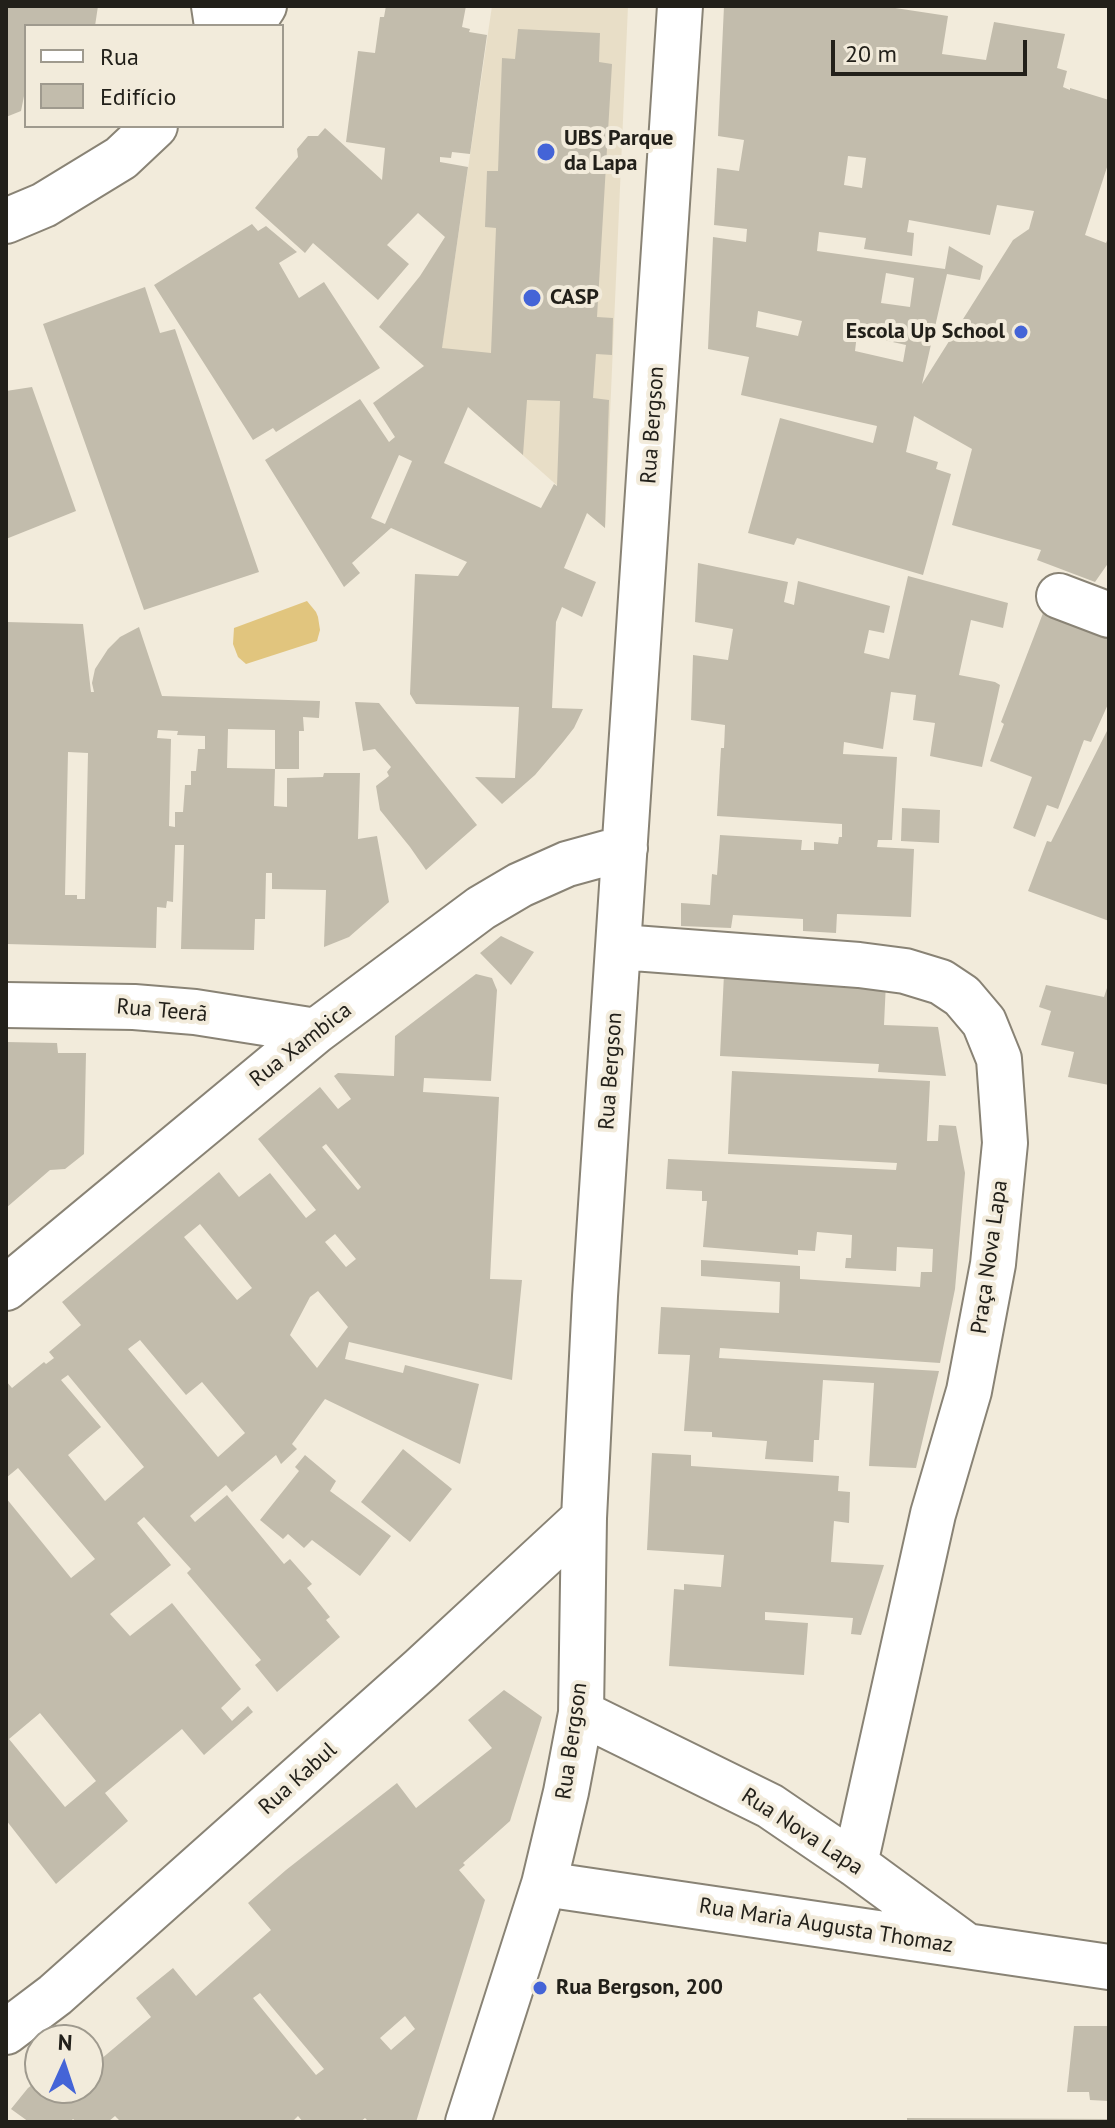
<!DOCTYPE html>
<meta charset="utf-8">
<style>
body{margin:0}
#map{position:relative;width:1115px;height:2128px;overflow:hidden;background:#f2ebdb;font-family:"PT Sans",sans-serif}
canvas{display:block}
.frame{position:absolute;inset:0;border:8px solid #22201a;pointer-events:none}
.legend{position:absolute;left:24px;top:24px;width:260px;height:104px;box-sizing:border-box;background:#f2ebdb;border:2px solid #9f9a8e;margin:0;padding:10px 14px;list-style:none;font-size:24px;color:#22201a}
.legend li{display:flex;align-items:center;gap:16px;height:40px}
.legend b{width:40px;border:2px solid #9f9a8e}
.north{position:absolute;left:24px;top:2024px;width:80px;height:80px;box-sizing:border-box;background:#f2ebdb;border:2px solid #9f9a8e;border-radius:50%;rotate:3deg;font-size:22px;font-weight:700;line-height:32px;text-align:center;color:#22201a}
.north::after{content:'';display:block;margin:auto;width:28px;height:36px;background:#4464d7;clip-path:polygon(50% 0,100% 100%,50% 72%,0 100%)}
.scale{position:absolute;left:831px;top:40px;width:196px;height:36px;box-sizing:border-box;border:4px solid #22201a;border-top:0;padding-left:10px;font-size:24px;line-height:28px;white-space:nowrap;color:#22201a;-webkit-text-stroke:6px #f2ebdb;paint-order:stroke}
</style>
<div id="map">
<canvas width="1115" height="2128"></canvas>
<div class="frame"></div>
<ul class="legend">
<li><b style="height:10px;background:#fff"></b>Rua</li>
<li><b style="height:22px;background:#c2bcac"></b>Edifício</li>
</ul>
<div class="north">N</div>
<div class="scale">20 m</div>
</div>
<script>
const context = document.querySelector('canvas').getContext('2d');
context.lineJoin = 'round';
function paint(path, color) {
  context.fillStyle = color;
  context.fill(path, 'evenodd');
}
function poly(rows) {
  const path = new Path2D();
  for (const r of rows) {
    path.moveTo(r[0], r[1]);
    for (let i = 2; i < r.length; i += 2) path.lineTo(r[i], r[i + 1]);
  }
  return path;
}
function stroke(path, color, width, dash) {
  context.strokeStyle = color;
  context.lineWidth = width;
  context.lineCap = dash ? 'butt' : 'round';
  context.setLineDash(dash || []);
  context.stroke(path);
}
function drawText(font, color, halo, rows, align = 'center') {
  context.font = font + ' "PT Sans",sans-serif';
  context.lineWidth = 8;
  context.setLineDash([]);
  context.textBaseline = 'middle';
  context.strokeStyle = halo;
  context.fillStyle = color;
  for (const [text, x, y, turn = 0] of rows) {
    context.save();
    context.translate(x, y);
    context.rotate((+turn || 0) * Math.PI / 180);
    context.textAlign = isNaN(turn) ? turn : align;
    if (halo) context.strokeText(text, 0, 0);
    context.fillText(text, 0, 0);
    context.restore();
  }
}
const built = poly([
 [492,6,628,6,605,528,437,379]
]);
const water = poly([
 [307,601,316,612,318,617,320,630,317,641,246,664,238,657,233,644,234,628]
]);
const building = poly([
 [6,6,98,6,95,26,26,26,26,86,21,111,6,117],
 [386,6,466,6,462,27,470,29,469,32,487,35,470,154,452,152,451,158,440,157,440,162,468,167,442,348,491,353,496,228,485,227,487,171,498,171,502,58,515,59,518,29,600,33,599,62,612,64,597,317,613,318,612,355,596,354,593,398,609,400,605,528,587,513,564,568,596,582,582,617,562,607,556,622,552,708,583,709,574,728,563,742,535,775,502,804,475,777,515,778,519,707,416,704,410,694,415,574,458,576,467,562,391,528,352,563,360,573,344,587,265,460,360,399,389,442,395,437,373,403,424,366,379,327,420,276,445,237,418,213,387,245,409,264,378,300,313,243,305,253,255,208,298,157,297,149,308,136,318,136,325,128,382,180,385,148,346,142,358,51,375,53,380,17,384,17],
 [527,400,560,401,557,486,554,484,541,508,444,463,468,407,523,455],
 [399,455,412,461,385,524,371,518],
 [724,6,882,6,948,16,942,54,986,60,994,22,1065,34,1057,68,1067,71,1063,87,1070,90,1070,88,1109,100,1109,161,1085,235,1106,243,1109,236,1109,562,1095,582,1037,560,1041,550,952,525,972,449,914,416,906,452,938,462,936,469,951,474,923,575,797,538,794,545,748,533,780,418,873,443,877,426,741,395,749,357,708,349,713,237,746,242,747,229,714,225,717,168,739,171,744,140,718,136],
 [848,156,866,158,862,188,844,185],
 [997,205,1034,211,1029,229,1013,240,922,384,947,274,980,280,983,266,949,246,945,269,817,251,819,232,866,238,864,249,912,256,914,233,907,232,909,220,990,235],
 [886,273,914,278,910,307,881,303],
 [758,311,802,321,798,336,756,327],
 [857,334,906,345,903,362,855,351],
 [252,224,258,231,266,226,297,252,279,263,299,298,324,282,380,368,276,432,273,428,253,440,154,285],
 [145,287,160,333,175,329,259,572,144,610,43,324],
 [32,387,76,511,6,539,6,391],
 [698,563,788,582,784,602,794,605,798,581,890,606,884,633,869,630,864,653,889,659,908,576,1008,603,1003,628,971,620,959,675,995,682,1000,685,982,767,930,756,935,723,913,720,916,695,891,692,883,749,844,742,843,754,897,757,892,840,878,840,877,847,914,849,911,917,837,914,836,933,803,931,803,919,733,915,731,928,681,926,681,903,710,905,712,874,717,875,720,835,802,840,801,850,814,850,814,842,838,844,839,837,842,837,842,824,717,816,721,748,724,748,725,725,691,720,693,655,728,660,733,629,695,622],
 [1045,608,1109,632,1109,702,1091,742,1084,740,1058,809,1047,805,1035,837,1013,828,1032,777,990,761,1004,724,1001,722],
 [6,622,83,624,91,692,94,692,92,683,95,669,108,649,120,637,139,627,162,696,320,701,319,718,303,717,304,731,299,731,299,769,275,769,275,730,228,729,227,768,275,769,274,806,287,807,287,778,323,777,324,773,360,773,358,839,377,836,389,902,349,937,324,947,326,890,272,889,272,873,266,873,265,919,255,919,254,950,181,949,184,845,175,845,173,902,167,901,166,908,157,907,156,948,6,944],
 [158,730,178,731,177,735,205,736,205,749,198,749,196,771,191,771,191,785,185,785,183,812,175,812,175,827,169,826,171,739,157,738],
 [68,752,88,753,85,899,77,899,77,895,65,895],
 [355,702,379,703,477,825,426,870,410,847,380,810,376,786,389,776,387,772,391,767,375,749,363,751],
 [1109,727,1109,921,1028,891,1047,841,1051,842],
 [902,808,940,810,939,843,901,841],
 [501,936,534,952,511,985,480,953],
 [476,974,492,978,497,990,491,1081,424,1078,423,1092,499,1097,490,1279,522,1280,512,1380,349,1342,345,1359,403,1373,405,1365,479,1384,460,1464,325,1399,292,1444,297,1449,281,1464,276,1455,232,1492,226,1485,190,1516,195,1522,227,1495,284,1564,290,1559,312,1584,307,1588,330,1617,326,1620,340,1637,277,1692,255,1665,261,1660,187,1573,191,1569,144,1517,137,1523,171,1565,110,1614,130,1636,172,1603,241,1689,221,1708,232,1721,248,1706,253,1712,204,1755,182,1729,105,1793,128,1821,56,1884,6,1820,6,1498,71,1578,95,1559,18,1468,6,1478,6,1381,12,1388,44,1362,46,1364,54,1358,49,1352,81,1325,62,1302,219,1172,239,1197,270,1173,306,1218,316,1210,258,1139,320,1087,338,1109,351,1099,334,1076,338,1073,394,1076,395,1036],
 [326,1144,361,1187,358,1190,322,1147],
 [200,1224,252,1288,237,1300,184,1237],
 [335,1234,356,1259,346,1267,325,1242],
 [318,1291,348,1327,317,1368,290,1335,310,1297],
 [140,1340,186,1395,202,1382,245,1433,218,1457,128,1349],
 [68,1375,144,1467,105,1501,68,1455,101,1427,61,1380],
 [40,1713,96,1781,65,1807,9,1739],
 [724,974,886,982,884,1025,938,1027,946,1076,878,1072,879,1064,720,1056],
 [1109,982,1109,1085,1068,1077,1074,1052,1041,1045,1051,1011,1039,1007,1046,985,1104,997],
 [6,1042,57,1043,58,1053,86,1053,84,1154,65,1169,50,1170,6,1208],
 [732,1071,930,1081,927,1141,938,1141,939,1125,956,1126,965,1173,955,1289,940,1363,720,1348,719,1358,939,1371,916,1468,869,1466,874,1383,823,1380,819,1440,814,1440,813,1462,765,1459,767,1441,712,1437,712,1432,684,1431,690,1355,658,1354,661,1307,779,1313,780,1282,701,1276,701,1260,800,1266,800,1279,920,1287,921,1272,932,1272,933,1249,897,1247,896,1271,845,1268,846,1258,851,1258,852,1235,817,1232,815,1251,798,1250,798,1255,703,1247,707,1201,702,1201,702,1191,666,1189,668,1159,896,1170,897,1163,728,1154],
 [403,1449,452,1489,410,1542,361,1502],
 [652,1453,691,1455,691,1466,839,1476,838,1491,850,1492,849,1523,834,1521,831,1562,884,1565,861,1635,851,1634,853,1618,765,1612,765,1620,808,1623,804,1675,669,1666,674,1589,684,1590,684,1584,721,1587,724,1555,647,1550],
 [305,1455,336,1481,330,1491,391,1536,360,1576,312,1540,304,1548,288,1534,283,1539,260,1520,299,1471,295,1467],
 [504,1690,542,1717,510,1821,463,1863,465,1865,459,1870,485,1900,416,2122,369,2122,365,2118,360,2122,303,2122,298,2116,292,2122,121,2122,115,2116,108,2122,77,2122,73,2119,70,2122,29,2122,11,2109,28,2088,40,2079,40,2088,88,2088,88,2070,151,2017,136,1998,173,1968,196,1996,271,1930,248,1903,286,1870,397,1783,416,1808,492,1748,468,1720],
 [260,1993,324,2069,316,2075,253,1998],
 [405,2016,415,2029,391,2050,380,2038],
 [1074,2026,1109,2026,1109,2101,1090,2100,1089,2092,1067,2092],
 [907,2118,1109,2119,1109,2122,907,2122]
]);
const minor = poly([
 [214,6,217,26],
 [251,26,264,6],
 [6,221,44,205,121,158,155,126],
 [1059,596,1109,615],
 [620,947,859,965,905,971,941,982,962,996,984,1022,999,1059,1005,1143,993,1264,969,1391,933,1514,855,1864],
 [6,1005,134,1007,195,1012,316,1031],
 [6,1288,316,1031,481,908,520,885,567,864,625,848],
 [581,1713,770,1806,855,1864,964,1944],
 [544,1884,1109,1967],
 [6,2032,55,1995,421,1669,584,1518],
 [468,2122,544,1884,566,1792,581,1713,584,1518,595,1296,680,6]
]);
const markers = [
 [546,152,10,"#4464d7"],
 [532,298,10,"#4464d7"],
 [1021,332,8,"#4464d7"],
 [540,1988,8,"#4464d7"]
];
const poiNames = [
 ["UBS Parque",564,139],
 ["da Lapa",564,164],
 ["CASP",550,298],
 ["Escola Up School",1005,332,"right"],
 ["Rua Bergson, 200",556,1988]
];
const streetNames = [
 ["Rua Bergson",653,425,-86],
 ["Rua Teerã",162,1011,5],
 ["Rua Xambica",301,1045,-38],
 ["Rua Bergson",611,1071,-86],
 ["Praça Nova Lapa",990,1257,-82],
 ["Rua Bergson",572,1741,-82],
 ["Rua Kabul",298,1779,-42],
 ["Rua Nova Lapa",802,1832,33],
 ["Rua Maria Augusta Thomaz",826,1926,9]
];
paint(built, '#e8dec7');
paint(water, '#e1c57e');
paint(building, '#c2bcac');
stroke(minor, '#898375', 48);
stroke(minor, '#fff', 44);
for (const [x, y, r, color] of markers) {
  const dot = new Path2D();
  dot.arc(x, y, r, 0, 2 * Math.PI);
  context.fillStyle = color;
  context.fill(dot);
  stroke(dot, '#f2ebdb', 3);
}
drawText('bold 22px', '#22201a', '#f2ebdb', poiNames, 'left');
drawText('22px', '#22201a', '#f2ebdb', streetNames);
</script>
